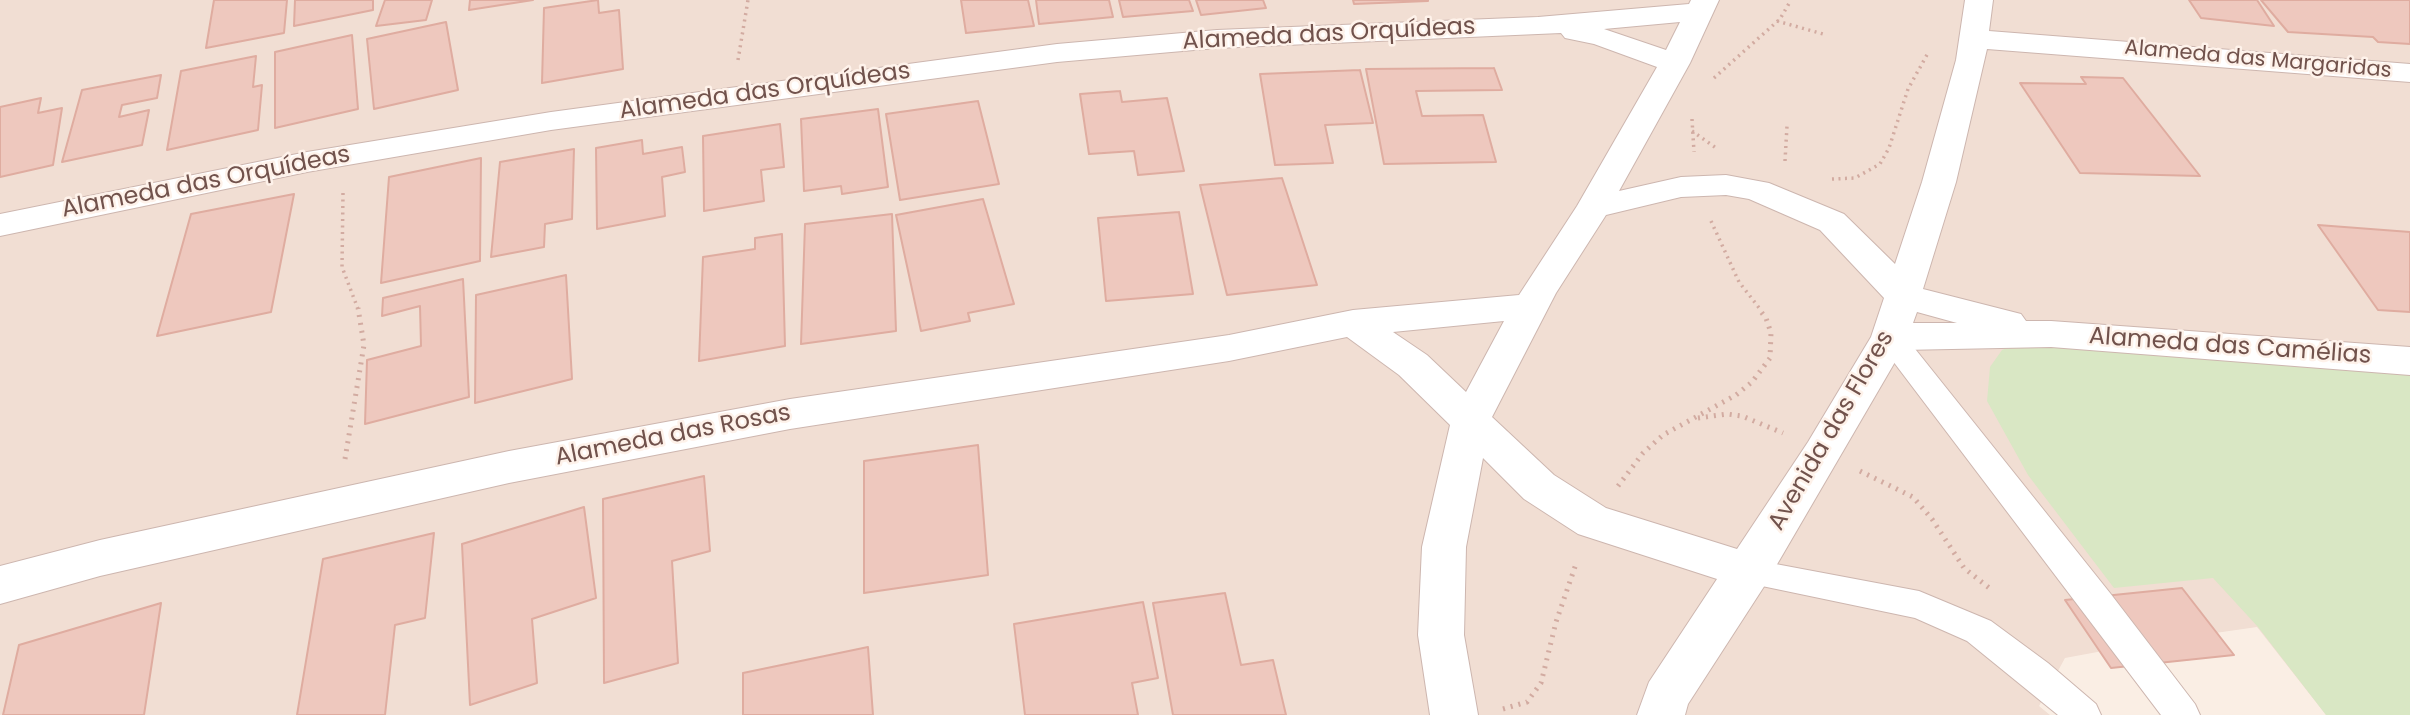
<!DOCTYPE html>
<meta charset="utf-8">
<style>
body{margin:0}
canvas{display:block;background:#faeee4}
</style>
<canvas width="2410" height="715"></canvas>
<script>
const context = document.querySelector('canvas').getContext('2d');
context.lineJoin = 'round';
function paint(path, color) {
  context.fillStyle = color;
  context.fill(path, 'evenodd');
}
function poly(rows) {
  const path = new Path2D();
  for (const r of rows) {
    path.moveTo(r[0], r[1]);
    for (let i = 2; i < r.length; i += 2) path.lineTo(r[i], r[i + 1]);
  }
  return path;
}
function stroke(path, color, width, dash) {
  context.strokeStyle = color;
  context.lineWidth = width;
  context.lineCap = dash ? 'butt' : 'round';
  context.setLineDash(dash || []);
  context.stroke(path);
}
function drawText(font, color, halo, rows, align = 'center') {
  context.font = font + ' Poppins,sans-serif';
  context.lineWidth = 5;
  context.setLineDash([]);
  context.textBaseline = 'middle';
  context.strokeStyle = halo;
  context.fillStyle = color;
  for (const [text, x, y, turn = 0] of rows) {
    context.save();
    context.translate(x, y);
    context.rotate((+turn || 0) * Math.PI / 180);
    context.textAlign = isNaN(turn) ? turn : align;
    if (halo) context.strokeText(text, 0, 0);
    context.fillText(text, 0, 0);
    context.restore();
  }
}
const residential = poly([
 [0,0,2410,0,2410,715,2326,715,2257,627,2146,643,2065,658,2039,706,2050,715,0,715]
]);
const green = poly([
 [2025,341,2410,375,2410,715,2326,715,2258,627,2213,578,2114,588,2028,475,1987,401,1990,367,2002,350]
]);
const building = poly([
 [214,0,287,0,284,33,206,48,214,0],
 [295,0,373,0,373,10,294,26,295,0],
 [385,0,432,0,426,20,376,26,385,0],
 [470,0,533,0,469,10,470,0],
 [598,0,599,13,619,10,623,69,542,83,544,8,598,0],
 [961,0,1028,0,1034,26,966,33,961,0],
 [1036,0,1109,0,1113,17,1039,24,1036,0],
 [1119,0,1189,0,1193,11,1123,17,1119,0],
 [1196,0,1263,0,1266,8,1201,15,1196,0],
 [1353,0,1428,0,1428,1,1354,4,1353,0],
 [2189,0,2257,0,2274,26,2201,18,2189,0],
 [2261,0,2410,0,2410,44,2378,42,2373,37,2288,32,2261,0],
 [446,22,458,90,374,109,367,39,446,22],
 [352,35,358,109,275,128,275,52,352,35],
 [256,56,253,87,262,85,258,130,167,150,181,71,256,56],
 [1494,68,1502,90,1416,91,1422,116,1483,115,1496,162,1384,164,1366,69,1494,68],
 [1360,70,1373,123,1325,125,1333,163,1275,165,1260,74,1360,70],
 [161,75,157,98,122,105,119,117,149,110,142,145,62,162,82,90,161,75],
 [2081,77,2123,78,2200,176,2080,173,2020,83,2086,84,2081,77],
 [1120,91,1122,102,1167,98,1184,171,1138,175,1134,151,1089,154,1080,94,1120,91],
 [41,98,38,113,62,108,53,165,0,177,0,107,41,98],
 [978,101,999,184,900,200,886,114,978,101],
 [878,109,888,187,842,194,841,186,804,191,801,119,878,109],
 [780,124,784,167,761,170,764,201,704,211,703,136,780,124],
 [642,140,643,154,682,147,685,172,662,177,665,216,597,229,596,148,642,140],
 [574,149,572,219,545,224,544,247,491,257,500,162,574,149],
 [481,158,480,261,381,283,389,177,481,158],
 [1282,178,1317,285,1227,295,1200,185,1282,178],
 [294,194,271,312,157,336,191,214,294,194],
 [983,199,1014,304,968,313,970,321,921,331,896,215,983,199],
 [1179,212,1193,294,1106,301,1098,218,1179,212],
 [892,214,896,331,801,344,805,224,892,214],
 [2318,225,2410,232,2410,312,2378,310,2318,225],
 [782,234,785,346,699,361,703,257,755,249,755,238,782,234],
 [566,275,572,379,475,403,476,295,566,275],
 [463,279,469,397,365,424,367,360,421,346,420,306,382,316,383,298,463,279],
 [978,445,988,575,864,593,864,461,978,445],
 [704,476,710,551,672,561,678,663,604,683,603,499,704,476],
 [584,507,596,598,532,619,537,683,470,705,462,544,584,507],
 [434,533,425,618,395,625,385,715,297,715,323,559,434,533],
 [2182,588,2234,655,2111,668,2065,600,2182,588],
 [1225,593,1241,665,1273,660,1286,715,1173,715,1153,603,1225,593],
 [1143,602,1158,678,1132,683,1138,715,1025,715,1014,624,1143,602],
 [161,603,144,715,3,715,19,645,161,603],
 [868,647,873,715,743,715,743,673,868,647]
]);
const pathFar1 = poly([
 [1777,21,1823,34],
 [738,60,748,0],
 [1714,78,1780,19,1791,0],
 [1692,119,1694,152],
 [1692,131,1716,148],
 [1785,161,1787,126],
 [1832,179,1855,178,1880,164,1889,148,1908,89,1928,53],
 [343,193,342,267,358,309],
 [1711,221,1739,282,1760,309]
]);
const path = poly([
 [1698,418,1727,414,1742,416,1783,433],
 [345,459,364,345,358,308],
 [1860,471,1913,497,1932,519,1964,568,1993,591],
 [1618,486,1643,453,1663,435,1736,395,1752,382,1770,358,1771,333,1766,318,1758,308],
 [1503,709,1527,702,1541,683,1556,622,1577,561]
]);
const service = poly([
 [1890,327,1900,330,2110,593,2195,704,2200,715,2161,715,1880,344,1876,337,1880,330,1890,327],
 [1749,559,1919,591,1991,621,2048,663,2096,704,2101,715,2058,715,1967,641,1915,618,1738,581,1733,572,1738,563,1749,559]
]);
const minor = poly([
 [1691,0,1719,0,1690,63,1619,191,1681,177,1726,175,1769,183,1844,214,1895,264,1922,182,1956,60,1965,0,1993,0,1989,31,2410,64,2410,82,1987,49,1956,182,1923,289,2021,314,2026,321,2051,321,2410,347,2410,375,2051,347,1902,350,1765,585,1688,704,1685,715,1637,715,1649,682,1717,579,1578,534,1524,499,1483,458,1466,547,1464,635,1478,715,1430,715,1418,635,1422,547,1450,425,1399,375,1347,337,1229,361,790,429,509,483,100,576,0,604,0,566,100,540,509,451,790,399,1229,335,1353,310,1519,295,1577,206,1657,67,1594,44,1565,38,1561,33,1217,48,1057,62,551,130,307,172,0,236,0,214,307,152,551,112,1057,44,1217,30,1538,17,1689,4,1691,0],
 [1680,22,1666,50,1604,29,1680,22],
 [1726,195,1749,199,1820,230,1884,298,1871,337,1808,442,1737,549,1606,508,1554,475,1492,417,1556,293,1606,215,1681,197,1726,195],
 [1917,312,1957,323,1913,323,1917,312],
 [1504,321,1466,392,1427,355,1393,332,1504,321]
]);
const farStreetnames = [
 ["Alameda das Margaridas",2258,60,5]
];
const streetNames = [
 ["Alameda das Orquídeas",1329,35,-3],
 ["Alameda das Orquídeas",765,92,-8],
 ["Alameda das Orquídeas",206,183,-11],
 ["Alameda das Camélias",2230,347,4],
 ["Avenida das Flores",1832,431,-60],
 ["Alameda das Rosas",673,436,-11]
];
paint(residential, '#f1ded3');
paint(green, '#d9e7c4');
paint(building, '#eec8be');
stroke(building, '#dfaca0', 2);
stroke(service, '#cdb6af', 2);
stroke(minor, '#cdb6af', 2);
stroke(pathFar1, '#d2aba1', 3.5, [2, 4.5]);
stroke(path, '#d2aba1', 5, [2, 6]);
paint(service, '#fff');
paint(minor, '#fff');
drawText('21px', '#71524c', '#fef2ea', farStreetnames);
drawText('24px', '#71524c', '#fef2ea', streetNames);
</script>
